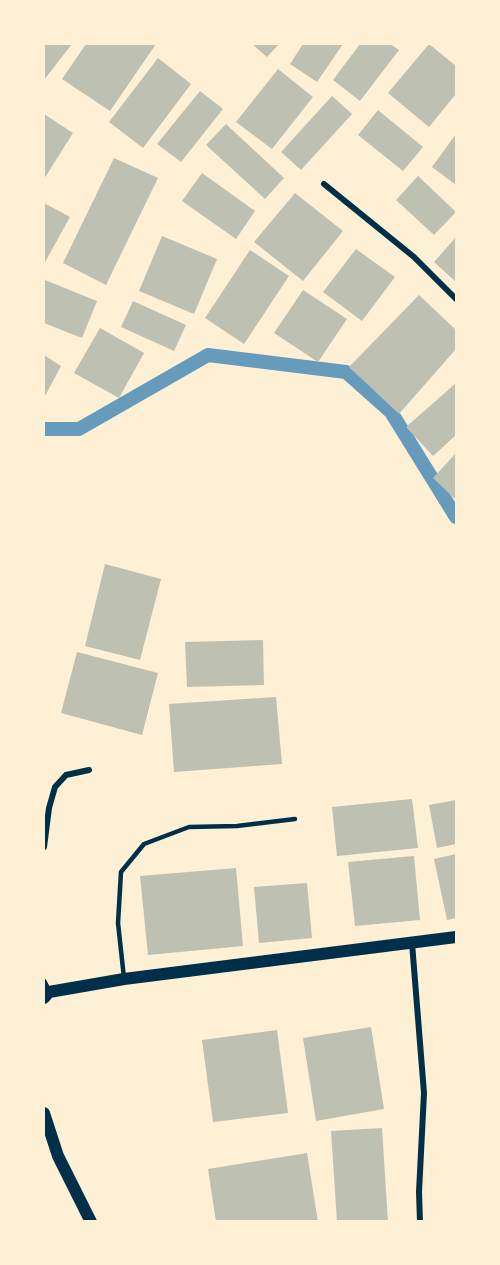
<!DOCTYPE html>
<style>
body{margin:0}
#map{position:relative;width:500px;height:1265px;overflow:hidden;background:#fdf0d5;font-family:Raleway,sans-serif}
canvas{display:block}
.frame{position:absolute;inset:0;border:45px solid #fdf0d5;pointer-events:none}
</style>
<div id="map">
<canvas width="500" height="1265"></canvas>
<div class="frame"></div>
</div>
<script>
const context = document.querySelector('canvas').getContext('2d');
context.lineJoin = 'round';
function poly(rows) {
  const path = new Path2D();
  for (const r of rows) {
    path.moveTo(r[0], r[1]);
    for (let i = 2; i < r.length; i += 2) path.lineTo(r[i], r[i + 1]);
  }
  return path;
}
function stroke(path, color, width, dash) {
  context.strokeStyle = color;
  context.lineWidth = width;
  context.lineCap = dash ? 'butt' : 'round';
  context.setLineDash(dash || []);
  context.stroke(path);
}
function paint(path, color) {
  context.fillStyle = color;
  context.fill(path, 'evenodd');
}
const stream = poly([
 [44,429,79,429,208,355,346,372,391,412,456,517]
]);
const building = poly([
 [44,44,72,44,44,80],
 [86,44,156,44,110,111,62,79],
 [252,44,279,44,267,57],
 [303,44,343,44,317,82,290,64],
 [360,44,390,44,399,50,360,101,333,80],
 [429,44,456,66,456,94,429,127,388,93],
 [158,58,191,84,143,148,109,122],
 [278,69,313,97,272,149,236,122],
 [200,91,223,109,181,162,157,144],
 [332,96,352,114,301,170,281,152],
 [378,110,423,147,403,171,358,135],
 [44,114,73,133,44,179],
 [226,124,284,178,265,199,206,145],
 [456,134,456,185,432,167],
 [114,158,158,178,106,285,63,263],
 [202,173,255,211,236,239,182,201],
 [418,176,456,212,434,235,396,200],
 [295,193,343,231,303,281,254,242],
 [44,203,70,217,44,264],
 [162,236,217,259,194,314,139,291],
 [456,237,456,282,434,262],
 [356,249,395,277,362,321,323,292],
 [250,250,289,276,244,344,205,318],
 [45,280,97,301,82,338,44,323,44,285],
 [303,290,347,319,318,362,274,333],
 [419,295,456,330,456,349,399,414,349,367],
 [133,301,186,325,174,351,121,327],
 [100,328,144,353,119,398,74,373],
 [44,355,61,366,44,398],
 [456,383,456,435,433,456,406,427],
 [456,453,456,500,433,478],
 [105,564,161,579,140,660,85,646],
 [263,640,264,685,187,687,185,642],
 [77,652,158,673,142,735,61,713],
 [276,697,282,764,174,772,169,704],
 [412,799,418,848,337,856,332,807],
 [456,800,456,844,437,848,429,805],
 [456,854,456,918,447,920,434,859],
 [414,856,420,920,355,926,348,862],
 [236,868,243,946,148,955,140,876],
 [307,883,312,938,259,943,254,887],
 [371,1027,384,1109,316,1121,303,1038],
 [277,1030,288,1113,213,1122,202,1040],
 [382,1128,388,1222,337,1222,331,1131],
 [307,1153,318,1222,216,1222,208,1169]
]);
const service = poly([
 [124,978,118,923,121,872,144,844,189,827,237,826,295,819]
]);
const minor = poly([
 [324,184,414,257,456,299],
 [44,847,49,808,55,787,66,775,89,770],
 [412,943,424,1093,419,1192,420,1222],
 [44,982,49,992]
]);
const secondary = poly([
 [44,998,49,992,124,979,456,937],
 [44,1113,58,1156,91,1222]
]);
stroke(stream, '#669bbc', 14);
paint(building, '#bec0b2');
stroke(service, '#003049', 4.5);
stroke(minor, '#003049', 6);
stroke(secondary, '#003049', 12);
</script>
